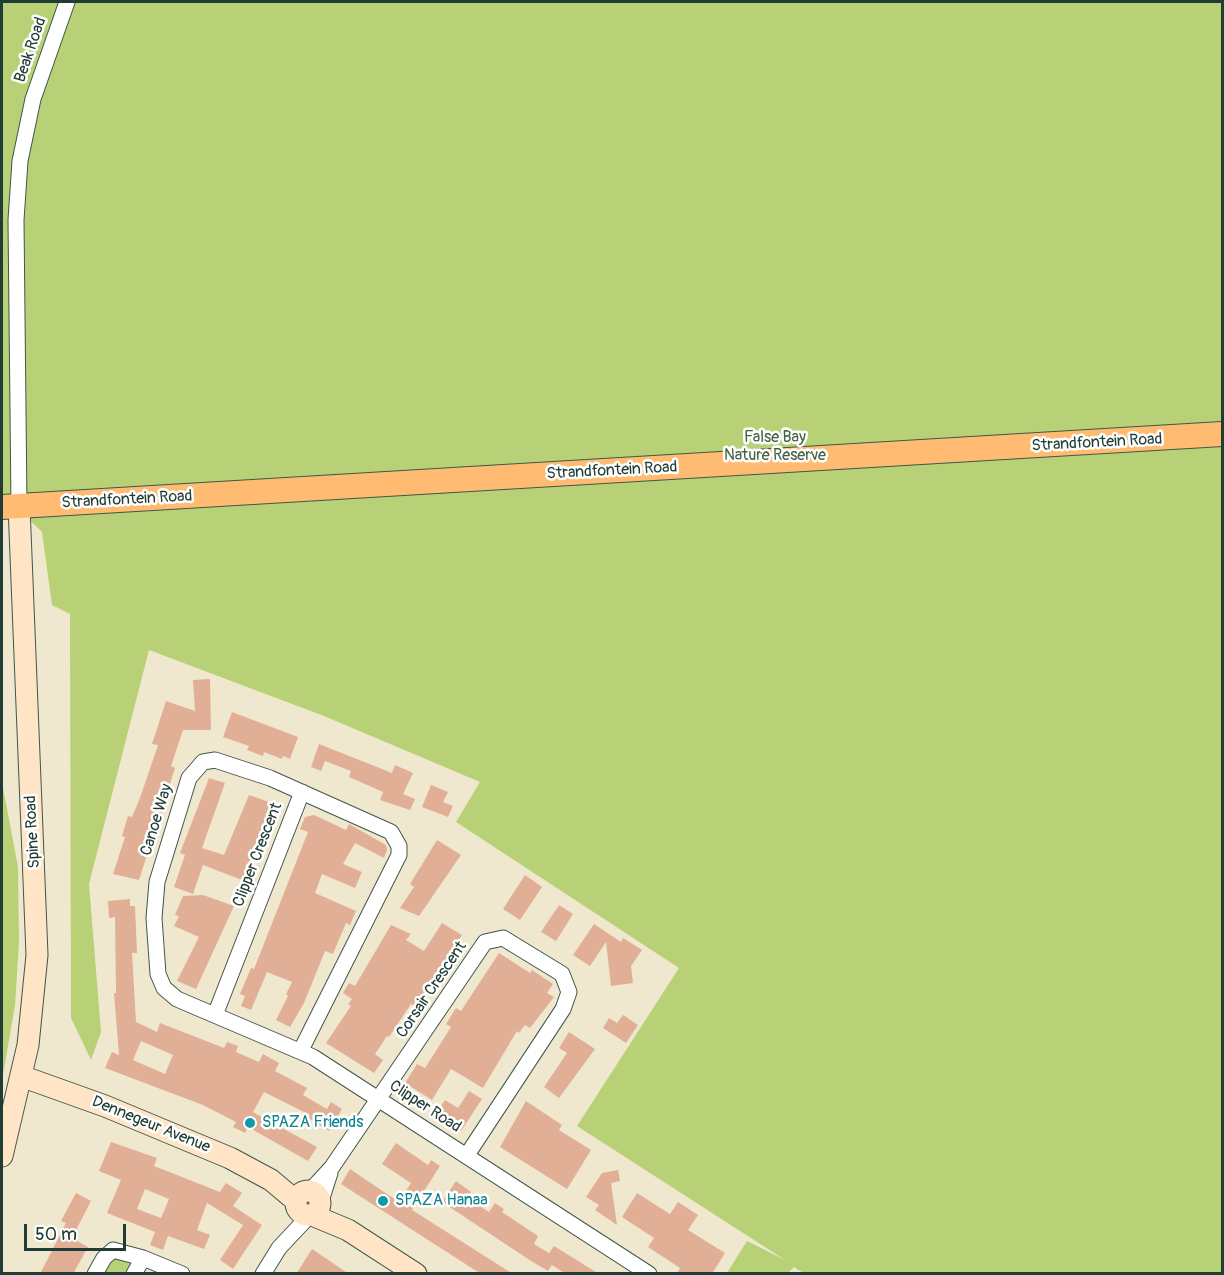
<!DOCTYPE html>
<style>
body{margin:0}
#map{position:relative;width:1224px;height:1275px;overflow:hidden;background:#f0e8ce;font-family:Pangolin,sans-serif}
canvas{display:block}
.frame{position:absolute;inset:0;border:3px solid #1f3d34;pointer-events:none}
.scale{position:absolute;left:24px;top:1224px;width:102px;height:27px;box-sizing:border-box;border:3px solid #1f3d34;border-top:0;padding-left:8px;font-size:18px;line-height:21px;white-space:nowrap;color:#1f3d34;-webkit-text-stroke:4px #fff;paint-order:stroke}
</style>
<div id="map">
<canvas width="1224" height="1275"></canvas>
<div class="frame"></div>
<div class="scale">50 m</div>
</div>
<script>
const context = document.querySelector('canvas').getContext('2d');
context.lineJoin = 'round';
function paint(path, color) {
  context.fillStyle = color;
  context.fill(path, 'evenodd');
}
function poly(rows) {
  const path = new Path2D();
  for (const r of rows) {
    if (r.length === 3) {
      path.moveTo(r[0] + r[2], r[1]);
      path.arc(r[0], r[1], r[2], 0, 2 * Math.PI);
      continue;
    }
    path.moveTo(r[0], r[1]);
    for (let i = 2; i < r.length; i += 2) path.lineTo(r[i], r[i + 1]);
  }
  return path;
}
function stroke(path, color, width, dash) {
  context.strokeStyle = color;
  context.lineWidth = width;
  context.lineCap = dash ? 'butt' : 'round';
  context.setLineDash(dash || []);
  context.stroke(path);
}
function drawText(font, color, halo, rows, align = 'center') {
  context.font = font + ' Pangolin,sans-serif';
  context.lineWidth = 5;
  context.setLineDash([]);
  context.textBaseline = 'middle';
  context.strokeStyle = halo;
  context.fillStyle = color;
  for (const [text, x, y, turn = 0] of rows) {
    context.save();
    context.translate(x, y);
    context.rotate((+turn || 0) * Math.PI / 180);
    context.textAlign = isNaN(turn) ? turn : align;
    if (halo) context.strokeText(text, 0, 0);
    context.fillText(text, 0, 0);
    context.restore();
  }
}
const green = poly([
 [2,2,1222,2,1222,1273,805,1274,794,1267,788,1273,727,1273,747,1241,785,1260,577,1126,679,968,456,822,480,782,324,716,149,650,89,884,101,1032,91,1060,71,1018,70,614,52,605,42,532,2,493],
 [2,782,18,867,19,942,15,1005,2,1081],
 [115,1256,129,1261,131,1267,125,1273,100,1274]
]);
const building = poly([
 [210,679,211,730,183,730,171,766,175,768,139,880,113,874,125,837,122,836,128,816,132,817,140,798,158,745,152,744,166,701,195,711,193,680],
 [232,712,298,737,290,759,283,756,282,759,264,752,263,756,247,750,249,746,223,737],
 [319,744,392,773,395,765,413,773,403,794,415,799,410,810,380,800,383,792,349,777,351,771,325,761,321,771,311,767],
 [209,778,225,783,202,848,224,855,249,795,272,803,242,880,203,865,193,894,174,887,185,855,180,853],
 [431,785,448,792,443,802,453,806,448,817,422,807],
 [314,815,346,830,349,824,386,845,387,850,384,858,355,843,343,864,362,872,355,888,322,874,315,893,356,911,350,925,346,923,333,954,325,951,304,1003,290,1027,276,1020,288,996,286,994,292,982,267,972,251,1010,241,1006,245,996,240,994,251,968,254,969,308,832,300,829,305,817],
 [437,840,461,855,419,916,400,908,414,887,410,884],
 [525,875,542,887,520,920,503,909],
 [203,895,234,906,196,989,177,981,199,937,174,926,179,916,175,915,183,896],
 [130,899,130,906,135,906,137,953,132,953,136,1022,157,1032,160,1023,224,1048,227,1042,238,1046,236,1052,259,1062,263,1054,279,1063,275,1071,307,1088,303,1095,327,1109,331,1102,342,1109,329,1131,308,1118,310,1115,264,1092,253,1112,317,1147,308,1161,248,1127,245,1133,233,1127,236,1122,203,1105,105,1068,112,1052,119,1055,114,993,116,993,115,917,109,918,108,901],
 [141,1041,173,1055,165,1074,133,1060],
 [559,905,573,914,556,941,541,932],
 [442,923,462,935,441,967,447,970,440,981,436,979,418,1008,411,1004,389,1037,387,1036,375,1054,383,1060,374,1073,326,1043,351,1006,348,1004,352,999,343,993,349,983,355,986,391,925,411,934,406,940,424,951],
 [594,924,621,942,623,938,642,950,631,966,633,983,611,986,606,942,590,966,573,955],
 [499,953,530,973,532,970,553,984,547,993,554,997,530,1028,525,1025,519,1033,517,1031,483,1088,451,1069,432,1100,405,1083,417,1064,425,1068,451,1027,446,1024,456,1008,461,1011],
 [623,1015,638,1025,626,1043,603,1028,609,1018,617,1023],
 [569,1032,595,1049,559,1098,544,1087,567,1053,559,1048],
 [469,1091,482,1099,461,1131,436,1114,445,1100,458,1108],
 [526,1101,562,1125,559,1130,591,1150,567,1189,500,1147],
 [111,1142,157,1158,154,1166,220,1192,226,1183,242,1193,233,1206,262,1225,233,1269,220,1260,243,1225,207,1203,197,1230,210,1235,204,1249,168,1236,163,1250,150,1245,155,1232,107,1213,121,1180,99,1171],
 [145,1189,169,1199,161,1218,137,1209],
 [396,1143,428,1165,431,1160,440,1166,412,1210,513,1274,481,1274,341,1184,350,1169,399,1202,411,1183,382,1164],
 [618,1170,620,1181,611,1183,617,1225,595,1210,599,1205,586,1197,602,1173],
 [456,1181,471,1192,467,1198,489,1212,495,1203,504,1209,502,1212,538,1236,534,1244,549,1253,554,1246,599,1274,566,1274,552,1265,548,1271,531,1261,442,1202],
 [76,1193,91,1201,72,1238,88,1247,73,1274,40,1274,66,1223,61,1221],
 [637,1193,670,1214,678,1202,698,1215,688,1230,725,1253,712,1274,677,1274,680,1268,648,1247,654,1238,622,1217],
 [312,1249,349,1274,296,1274]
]);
const street = poly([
 [19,506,16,220,20,161,33,99,67,2],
 [215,1015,302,792],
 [301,1050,399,855,399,846,391,832,270,778,215,760,203,762,189,778,157,882,154,918,158,974,164,988,177,999,313,1057,649,1274],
 [310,1191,332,1167,485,942,503,938,562,974,569,992,563,1009,467,1155],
 [321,1201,330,1173],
 [95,1274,104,1258,113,1250,143,1258],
 [134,1274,143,1258,182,1274],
 [263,1274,279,1248,309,1216]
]);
const secondary = poly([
 [21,1076,105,1106,230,1158,271,1180,296,1201],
 [2,1156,28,1045,37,955,19,506],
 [308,1203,12],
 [312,1215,348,1230,416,1274]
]);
const primary = poly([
 [2,507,1222,434]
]);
const markers = [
 [250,1123,6,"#0f9aa8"],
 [383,1201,6,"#0f9aa8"]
];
const streetNames = [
 ["Beak Road",31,50,-71],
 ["Strandfontein Road",1097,443,-3],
 ["Strandfontein Road",612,471,-3],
 ["Strandfontein Road",127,500,-3],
 ["Canoe Way",157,820,-73],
 ["Spine Road",33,832,-93],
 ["Clipper Crescent",258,855,-69],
 ["Corsair Crescent",432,990,-56],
 ["Clipper Road",425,1107,33],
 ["Dennegeur Avenue",151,1125,22]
];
const parkNames = [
 ["False Bay",775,438],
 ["Nature Reserve",775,456]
];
const cultureNames = [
 ["SPAZA Friends",262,1123],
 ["SPAZA Hanaa",395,1201]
];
paint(green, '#b8d176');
paint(building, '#e1af96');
stroke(street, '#3e574b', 17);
stroke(secondary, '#3e574b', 23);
stroke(primary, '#3e574b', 26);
stroke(street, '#fff', 15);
stroke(secondary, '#ffe4c6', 21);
stroke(primary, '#febb71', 24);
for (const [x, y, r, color] of markers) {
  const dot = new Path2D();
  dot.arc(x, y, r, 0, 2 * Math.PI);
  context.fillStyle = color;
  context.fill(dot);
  stroke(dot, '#fff', 2);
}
drawText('16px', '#1f3d34', '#fff', streetNames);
drawText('16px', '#456244', '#fff', parkNames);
drawText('16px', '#0d838f', '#fff', cultureNames, 'left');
</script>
